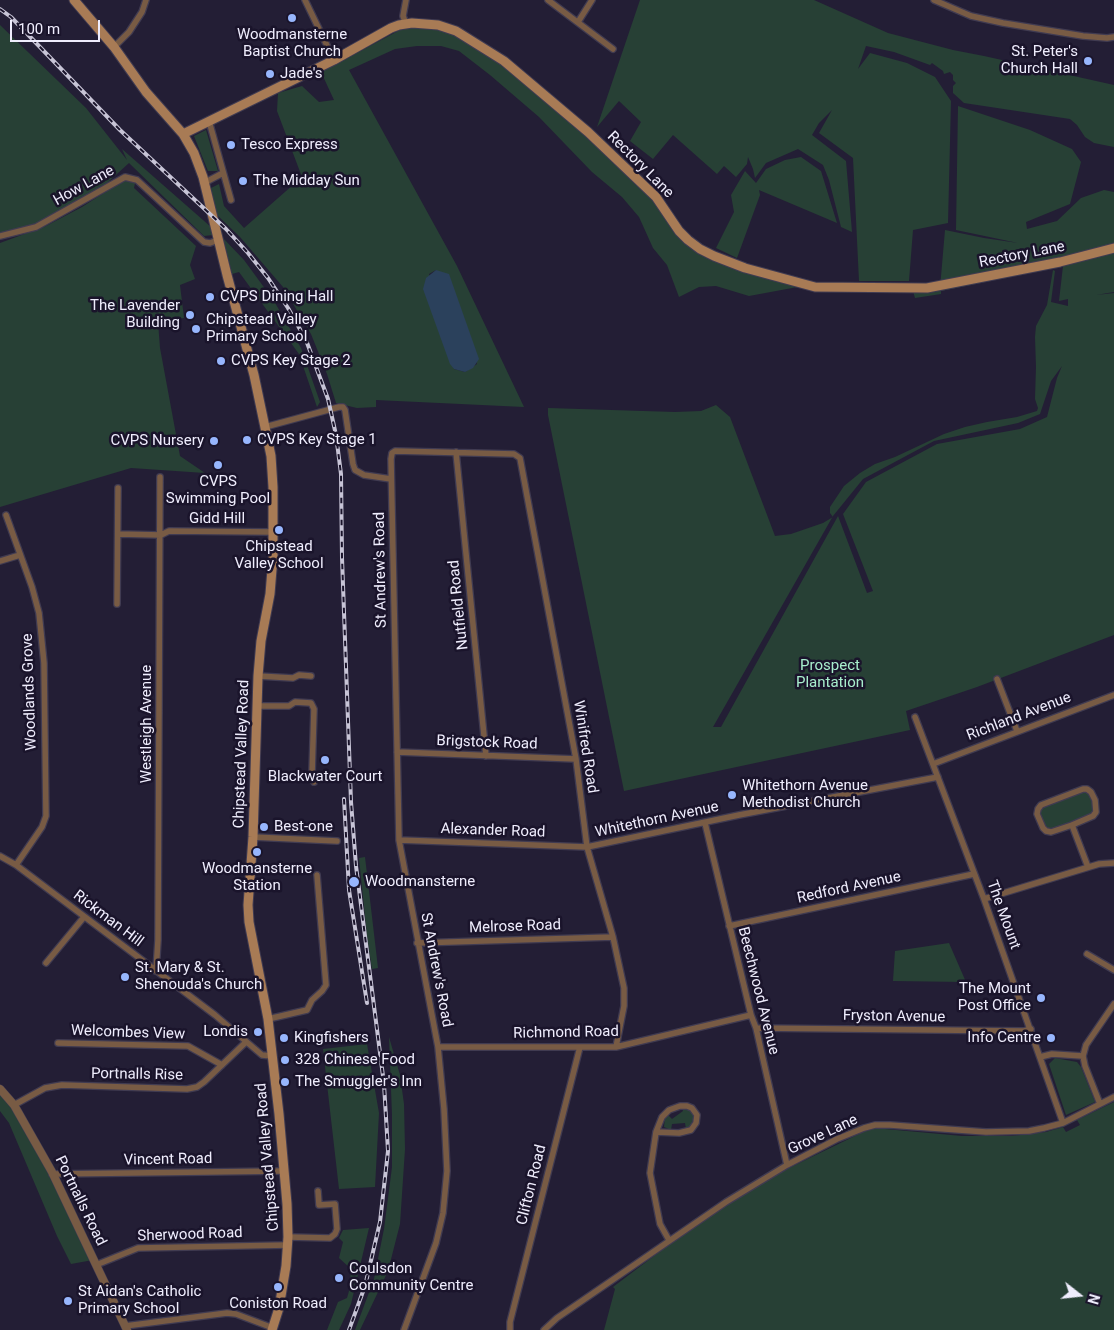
<!DOCTYPE html>
<style>
body{margin:0}
#map{position:relative;width:1114px;height:1330px;overflow:hidden;background:#231e35;font-family:Roboto,sans-serif}
canvas{display:block}
.north{position:absolute;left:1054px;top:1270px;width:50px;height:50px;-webkit-text-stroke:4px #1a142b;paint-order:stroke;rotate:106deg;font-size:14px;font-weight:700;line-height:20px;text-align:center;color:#efedfd}
.north::after{content:'';display:block;margin:auto;width:18px;height:22px;background:#efedfd;clip-path:polygon(50% 0,100% 100%,50% 72%,0 100%)}
.scale{position:absolute;left:10px;top:20px;width:90px;height:22px;box-sizing:border-box;border:2px solid #efedfd;border-top:0;padding-left:6px;font-size:15px;line-height:18px;white-space:nowrap;color:#efedfd;-webkit-text-stroke:4px #1a142b;paint-order:stroke}
</style>
<div id="map">
<canvas width="1114" height="1330"></canvas>
<div class="north">N</div>
<div class="scale">100 m</div>
</div>
<script>
const context = document.querySelector('canvas').getContext('2d');
context.lineJoin = 'round';
function paint(path, color) {
  context.fillStyle = color;
  context.fill(path, 'evenodd');
}
function poly(rows) {
  const path = new Path2D();
  for (const r of rows) {
    path.moveTo(r[0], r[1]);
    for (let i = 2; i < r.length; i += 2) path.lineTo(r[i], r[i + 1]);
  }
  return path;
}
function stroke(path, color, width, dash) {
  context.strokeStyle = color;
  context.lineWidth = width;
  context.lineCap = dash ? 'butt' : 'round';
  context.setLineDash(dash || []);
  context.stroke(path);
}
function drawText(font, color, halo, rows, align = 'center') {
  context.font = font + ' Roboto,sans-serif';
  context.lineWidth = 5;
  context.setLineDash([]);
  context.textBaseline = 'middle';
  context.strokeStyle = halo;
  context.fillStyle = color;
  for (const [text, x, y, turn = 0] of rows) {
    context.save();
    context.translate(x, y);
    context.rotate((+turn || 0) * Math.PI / 180);
    context.textAlign = isNaN(turn) ? turn : align;
    if (halo) context.strokeText(text, 0, 0);
    context.fillText(text, 0, 0);
    context.restore();
  }
}
const green = poly([
 [640,0,814,0,888,33,953,50,984,56,1114,85,1114,147,1094,143,1085,137,1077,125,1070,119,964,103,953,93,953,86,956,83,953,80,953,75,950,72,944,74,943,71,932,63,930,65,894,52,866,46,858,69,870,53,907,63,935,77,951,101,948,223,913,230,909,281,859,281,853,158,819,133,832,110,819,123,812,135,846,161,852,232,841,227,829,180,823,165,798,149,766,163,755,178,753,169,748,157,747,164,736,177,724,166,717,174,673,135,653,159,630,141,641,122,619,101,597,127],
 [0,25,86,108,127,160,122,149,211,227,213,235,204,236,129,163,107,183,36,227,0,236],
 [415,27,433,27,450,32,501,63,590,137,659,204,670,225,692,249,731,266,803,286,749,296,716,286,699,287,679,297,667,265,653,248,639,217,622,197,592,172,539,117,490,75,459,51,441,46,417,46,395,49,349,70,457,266,524,407,376,400,376,407,357,408,336,403,327,374,311,334,283,287,240,237,216,214,211,188,219,184,224,206,244,228,302,177,277,111,278,93,302,86,319,102,334,100,321,72,400,30],
 [436,270,477,364,465,372,454,369,429,274],
 [958,106,1030,130,1072,149,1081,162,1070,204,1026,222,1027,229,1057,221,1081,198,1104,190,1114,192,1114,292,1096,295,1114,293,1114,635,977,687,906,711,910,730,624,791,548,415,548,408,675,412,701,411,716,405,730,417,775,536,791,534,823,523,833,517,830,513,830,507,844,486,860,473,875,464,895,457,944,434,965,427,987,422,1017,417,1037,411,1038,408,1035,399,1036,367,1035,337,1036,326,1047,305,1053,270,1055,271,1051,302,1068,306,1068,299,1059,301,1063,266,941,291,941,294,915,298,913,291,940,288,945,230,984,238,1018,243,956,230],
 [1062,366,1057,378,1047,417,1020,429,937,444,866,482,843,514,873,591,867,593,838,516,721,727,713,727,833,516,863,479,934,441,1018,423,1040,414,1051,381],
 [206,130,218,171,208,171,194,136],
 [801,157,821,171,837,223,759,190,760,195,737,258,716,248,734,212,731,195,745,171,756,183,766,169,785,160],
 [124,180,135,183,134,188,196,246,190,265,195,279,180,285,184,318,158,322,160,348,180,456,205,473,131,468,0,507,0,243,46,226,82,207],
 [223,238,244,260,274,301,301,348,320,402,317,407,299,354,239,272,232,274],
 [1083,791,1089,794,1093,800,1094,811,1091,814,1051,830,1044,826,1040,814,1040,810,1043,806],
 [365,857,378,968,372,969,367,936,359,858],
 [949,943,966,982,893,981,895,951],
 [389,1037,400,1075,404,1104,405,1149,400,1224,388,1271,360,1330,355,1330,374,1279,384,1229,392,1167,392,1115],
 [367,1044,379,1113,375,1187,339,1189,323,1049],
 [1055,1058,1077,1062,1081,1067,1095,1102,1066,1115,1049,1064],
 [0,1091,14,1105,93,1260,71,1264,57,1236,9,1123,0,1111],
 [1114,1102,1114,1330,604,1330,615,1289,613,1287,708,1215,789,1168,859,1134,869,1129,885,1129,962,1136,1012,1136,1046,1132,1063,1127,1066,1132,1080,1125,1077,1120],
 [682,1108,688,1109,692,1112,694,1117,691,1126,686,1129,685,1123,672,1124,671,1130,664,1127,665,1117,668,1115,672,1119,683,1111],
 [369,1228,351,1304,339,1330,327,1330,338,1302,347,1298,351,1284,350,1268,339,1258,343,1242,339,1238,343,1230]
]);
const water = poly([
 [436,270,449,274,479,359,473,368,465,372,454,369,450,364,423,289,426,278]
]);
const minor = poly([
 [305,0,334,60],
 [406,0,403,16,406,24],
 [548,0,613,49],
 [934,0,971,16,1003,23,1083,36,1107,38,1114,37],
 [578,22,592,0],
 [114,47,129,32,142,12,146,0],
 [209,121,231,200],
 [204,183,223,173],
 [0,236,36,227,125,177,137,180,204,242,210,243,218,240],
 [265,427,339,407,343,407,345,410,353,464,355,470,364,475,391,479],
 [456,452,486,756],
 [6,515,32,587,39,613,44,663,46,816,42,827,16,865],
 [118,534,161,535,169,531,273,532],
 [0,561,20,555],
 [117,604,118,488],
 [258,676,293,678,299,675,311,676],
 [997,679,1017,731],
 [257,706,289,706,295,702,311,703,314,709,312,774,314,782],
 [915,717,984,899,1063,1123],
 [397,752,576,759],
 [933,764,1114,695],
 [705,823,751,1015,756,1028,787,1165],
 [1072,825,1093,816,1096,812,1095,800,1091,792,1087,789,1083,789,1041,805,1038,809,1037,814,1043,828,1046,831,1051,832,1072,825,1088,867],
 [253,837,337,841],
 [399,840,587,847,739,815,938,777],
 [0,856,16,865,215,1015,262,1055,272,1056],
 [984,899,1099,864,1114,863],
 [729,926,974,874],
 [417,943,613,937],
 [1087,954,1114,970],
 [46,963,84,917],
 [156,971,158,940,160,477],
 [268,1019,307,1010,312,1000,322,991,326,985,317,875],
 [756,1028,1024,1031,1031,1029],
 [58,1043,188,1046,222,1065],
 [438,1047,616,1047,751,1015],
 [1040,1057,1052,1054,1083,1056],
 [1100,1104,1085,1066,1083,1056,1086,1045,1114,1004],
 [14,1105,45,1088,62,1085,187,1089,197,1087,204,1082,246,1042],
 [656,1132,679,1133,691,1130,696,1123,697,1115,692,1108,687,1106,680,1106,669,1110,662,1117,656,1132,650,1173,660,1224,669,1240],
 [52,1174,284,1171],
 [288,1237,330,1238,335,1234,337,1229,335,1204,319,1205,318,1191],
 [96,1265,138,1248,288,1245],
 [125,1326,227,1313,236,1314,273,1328],
 [404,1330,436,1243,443,1213,447,1171,444,1109,438,1047,399,840,391,459,392,453,395,451,514,454,520,458,576,759,587,847,613,937,624,988,624,1006,616,1047],
 [510,1330,510,1322,580,1047],
 [544,1330,557,1318,726,1202,787,1165,837,1139,864,1128,875,1125,890,1125,986,1132,1029,1131,1044,1128,1063,1123,1114,1097]
]);
const tertiary = poly([
 [0,1089,14,1105,52,1172,127,1330]
]);
const secondary = poly([
 [74,0,114,47,146,92,183,134,194,153,203,177,227,275,254,375,271,456,273,487,273,557,270,594,261,641,258,676,253,837,248,905,249,922,268,1019,279,1114,287,1204,288,1237,286,1266,279,1308,272,1330],
 [183,134,334,60,391,28,399,25,412,23,438,25,456,31,504,61,588,132,656,197,679,231,688,240,700,249,714,256,745,268,815,287,927,288,1060,262,1114,248]
]);
const rail = poly([
 [0,9,11,17,120,130,226,229,248,253,268,278,288,308,306,340,328,399,336,435,341,474,342,558,351,802,356,866,384,1084,388,1151,380,1222,365,1286,349,1330],
 [344,799,349,890,367,1003]
]);
const markers = [
 [292,18,5,"#97b6fd"],
 [1088,61,5,"#97b6fd"],
 [270,74,5,"#97b6fd"],
 [231,145,5,"#97b6fd"],
 [243,181,5,"#97b6fd"],
 [210,297,5,"#97b6fd"],
 [190,315,5,"#97b6fd"],
 [196,329,5,"#97b6fd"],
 [221,361,5,"#97b6fd"],
 [247,440,5,"#97b6fd"],
 [214,441,5,"#97b6fd"],
 [218,465,5,"#97b6fd"],
 [279,530,5,"#97b6fd"],
 [325,760,5,"#97b6fd"],
 [732,795,5,"#97b6fd"],
 [264,827,5,"#97b6fd"],
 [257,852,5,"#97b6fd"],
 [354,882,6,"#97b6fd"],
 [125,977,5,"#97b6fd"],
 [1041,998,5,"#97b6fd"],
 [258,1032,5,"#97b6fd"],
 [284,1038,5,"#97b6fd"],
 [1051,1038,5,"#97b6fd"],
 [285,1060,5,"#97b6fd"],
 [285,1082,5,"#97b6fd"],
 [339,1278,5,"#97b6fd"],
 [278,1287,5,"#97b6fd"],
 [68,1301,5,"#97b6fd"]
];
const poiNames = [
 ["Woodmansterne",292,35,"center"],
 ["Baptist Church",292,52,"center"],
 ["St. Peter's",1078,52,"right"],
 ["Church Hall",1078,69,"right"],
 ["Jade's",280,74],
 ["Tesco Express",241,145],
 ["The Midday Sun",253,181],
 ["CVPS Dining Hall",220,297],
 ["The Lavender",180,306,"right"],
 ["Building",180,323,"right"],
 ["Chipstead Valley",206,320],
 ["Primary School",206,337],
 ["CVPS Key Stage 2",231,361],
 ["CVPS Key Stage 1",257,440],
 ["CVPS Nursery",204,441,"right"],
 ["CVPS",218,482,"center"],
 ["Swimming Pool",218,499,"center"],
 ["Chipstead",279,547,"center"],
 ["Valley School",279,564,"center"],
 ["Blackwater Court",325,777,"center"],
 ["Whitethorn Avenue",742,786],
 ["Methodist Church",742,803],
 ["Best-one",274,827],
 ["Woodmansterne",257,869,"center"],
 ["Station",257,886,"center"],
 ["Woodmansterne",365,882],
 ["St. Mary & St.",135,968],
 ["Shenouda's Church",135,985],
 ["The Mount",1031,989,"right"],
 ["Post Office",1031,1006,"right"],
 ["Londis",248,1032,"right"],
 ["Kingfishers",294,1038],
 ["Info Centre",1041,1038,"right"],
 ["328 Chinese Food",295,1060],
 ["The Smuggler's Inn",295,1082],
 ["Coulsdon",349,1269],
 ["Community Centre",349,1286],
 ["St Aidan's Catholic",78,1292],
 ["Primary School",78,1309],
 ["Coniston Road",278,1304,"center"]
];
const streetNames = [
 ["Rectory Lane",640,165,45],
 ["How Lane",84,186,-29],
 ["Rectory Lane",1022,255,-11],
 ["Gidd Hill",217,519],
 ["St Andrew's Road",381,570,-91],
 ["Nutfield Road",459,605,-96],
 ["Woodlands Grove",30,692,-92],
 ["Richland Avenue",1019,717,-21],
 ["Westleigh Avenue",147,724,-90],
 ["Brigstock Road",487,743,2],
 ["Winifred Road",585,747,81],
 ["Chipstead Valley Road",242,754,-88],
 ["Whitethorn Avenue",657,820,-12],
 ["Alexander Road",493,831,2],
 ["Redford Avenue",849,888,-12],
 ["The Mount",1003,915,70],
 ["Rickman Hill",108,919,37],
 ["Melrose Road",515,927,-2],
 ["St Andrew's Road",436,970,79],
 ["Beechwood Avenue",758,991,76],
 ["Fryston Avenue",894,1017,1],
 ["Welcombes View",128,1033,2],
 ["Richmond Road",566,1033,-1],
 ["Portnalls Rise",137,1075,1],
 ["Grove Lane",823,1135,-25],
 ["Chipstead Valley Road",268,1157,-95],
 ["Vincent Road",168,1160,-1],
 ["Clifton Road",532,1185,-76],
 ["Portnalls Road",80,1201,64],
 ["Sherwood Road",190,1235,-2]
];
const parkNames = [
 ["Prospect",830,666],
 ["Plantation",830,683]
];
paint(green, '#274035');
paint(water, '#2b415c');
stroke(minor, '#403b51', 8);
stroke(tertiary, '#403b51', 9);
stroke(secondary, '#403b51', 11);
stroke(minor, '#785b44', 5.5);
stroke(tertiary, '#785b44', 8);
stroke(secondary, '#a87b55', 9);
stroke(rail, '#c7c4d6', 4);
stroke(rail, '#1a142b', 2, [5.5]);
for (const [x, y, r, color] of markers) {
  const dot = new Path2D();
  dot.arc(x, y, r, 0, 2 * Math.PI);
  context.fillStyle = color;
  context.fill(dot);
  stroke(dot, '#1a142b', 2);
}
drawText('15px', '#efedfd', '#1a142b', poiNames, 'left');
drawText('15px', '#efedfd', '#1a142b', streetNames);
drawText('15px', '#a8eecd', '#1a142b', parkNames);
</script>
